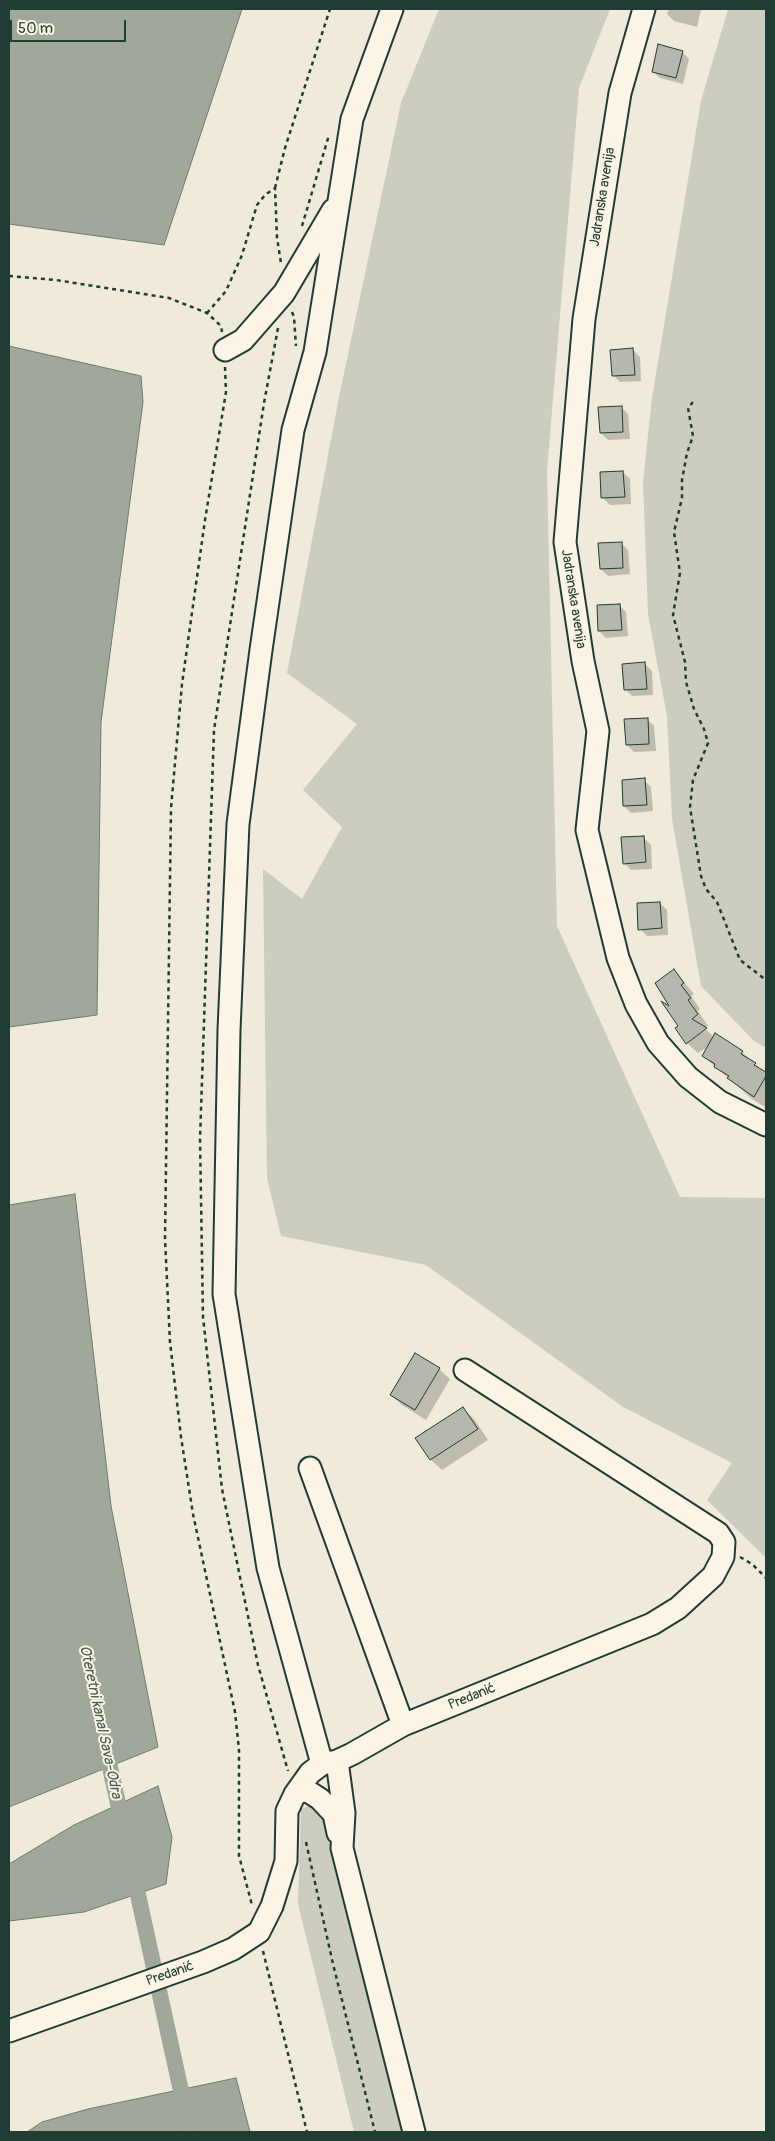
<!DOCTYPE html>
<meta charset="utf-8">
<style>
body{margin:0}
#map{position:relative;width:775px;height:2141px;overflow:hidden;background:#efeada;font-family:Pangolin,sans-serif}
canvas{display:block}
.frame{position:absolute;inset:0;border:10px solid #1f3d34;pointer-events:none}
.scale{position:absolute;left:10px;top:20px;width:116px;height:22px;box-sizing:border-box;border:2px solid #1f3d34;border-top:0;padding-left:6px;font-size:15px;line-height:18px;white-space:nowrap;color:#1f3d34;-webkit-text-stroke:4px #fcf5e5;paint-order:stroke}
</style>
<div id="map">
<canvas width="775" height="2141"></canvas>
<div class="frame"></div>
<div class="scale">50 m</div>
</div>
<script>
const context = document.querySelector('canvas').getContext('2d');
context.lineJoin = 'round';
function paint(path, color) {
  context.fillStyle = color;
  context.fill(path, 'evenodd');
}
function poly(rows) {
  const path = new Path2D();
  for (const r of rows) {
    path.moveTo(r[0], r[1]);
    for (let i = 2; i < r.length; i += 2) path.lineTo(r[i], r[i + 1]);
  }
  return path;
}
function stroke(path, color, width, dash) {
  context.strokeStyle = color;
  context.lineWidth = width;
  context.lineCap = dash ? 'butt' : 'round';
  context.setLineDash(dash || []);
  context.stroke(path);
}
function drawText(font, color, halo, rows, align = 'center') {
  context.font = font + ' Pangolin,sans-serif';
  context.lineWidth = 4;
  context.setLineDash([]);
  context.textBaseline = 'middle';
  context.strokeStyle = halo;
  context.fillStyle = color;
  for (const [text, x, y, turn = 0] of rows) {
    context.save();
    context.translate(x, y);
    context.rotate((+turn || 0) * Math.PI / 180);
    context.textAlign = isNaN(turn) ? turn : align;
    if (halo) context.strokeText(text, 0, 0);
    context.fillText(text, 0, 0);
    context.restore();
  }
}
const green = poly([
 [439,9,610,9,579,88,547,471,557,926,680,1197,766,1198,766,1558,707,1500,732,1463,623,1407,426,1265,281,1236,267,1178,263,869,302,899,342,827,303,790,357,724,287,673,339,397,401,103],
 [728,9,766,9,766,1048,754,1041,701,986,672,819,667,716,648,614,643,482,652,398,701,101],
 [315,1804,324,1821,403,2132,354,2132,298,1904,301,1809]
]);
const water = poly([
 [9,9,242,9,164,245,9,224,9,9],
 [9,346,141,376,143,402,101,722,97,1015,9,1027,9,346],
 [75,1194,111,1506,158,1747,9,1807,9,1205,75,1194],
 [158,1786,172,1837,166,1884,84,1912,9,1921,9,1864,74,1825,158,1786],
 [236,2078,250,2132,27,2132,42,2122,88,2109,236,2078]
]);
const shadow = poly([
 [669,9,701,9,697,27,674,21,667,14],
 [682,52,689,59,683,84,660,78,653,71],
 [633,350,640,357,641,381,620,382,613,375],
 [621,407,628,414,630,439,608,440,601,433],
 [623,472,630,479,631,504,610,505,603,498],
 [621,543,628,550,630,574,608,576,601,569],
 [619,605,626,612,628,636,606,638,599,631],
 [645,664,652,671,653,695,632,696,625,689],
 [647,719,654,726,656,751,634,752,627,745],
 [644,780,651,787,653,811,631,813,624,806],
 [644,838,651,845,652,869,631,870,624,863],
 [660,903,667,910,668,935,647,936,640,929],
 [674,970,694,994,691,996,700,1009,698,1011,708,1026,704,1028,714,1037,742,1052,766,1074,765,1107,752,1099,703,1056,710,1045,698,1053,687,1043,673,1010],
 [439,1369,450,1379,426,1420,402,1405,391,1395],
 [463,1409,474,1419,488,1440,442,1470,431,1460,417,1438]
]);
const canal = poly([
 [105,1745,123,1826],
 [133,1872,190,2132]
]);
const building = poly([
 [658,44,683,51,676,78,652,72,658,44],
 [633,348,635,375,612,376,610,350,633,348],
 [622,406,623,432,600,433,598,407,622,406],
 [623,471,625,497,601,498,600,472,623,471],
 [622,542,623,568,600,569,598,543,622,542],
 [620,604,622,630,598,631,597,605,620,604],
 [645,662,647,689,624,690,622,664,645,662],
 [648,718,649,744,626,745,624,719,648,718],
 [645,778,647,805,623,806,622,780,645,778],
 [644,836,646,862,623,864,621,837,644,836],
 [660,902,662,928,638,930,637,903,660,902],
 [674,969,684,983,681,985,691,998,688,1000,698,1014,692,1019,707,1028,686,1044,675,1028,678,1026,661,1001,669,1006,655,983,674,969],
 [715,1033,743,1051,741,1054,756,1063,754,1065,766,1072,766,1076,754,1097,727,1078,729,1076,714,1067,715,1064,702,1056,715,1033],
 [415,1353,440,1368,415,1410,390,1395,415,1353],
 [463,1407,478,1429,430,1460,415,1438,463,1407]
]);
const path = poly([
 [275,188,285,148,330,9],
 [302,226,329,135],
 [9,276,56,280,169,298,207,313,221,326,222,332],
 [292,312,294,317,296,346],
 [207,313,226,291,242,255,257,205,265,195,275,188,277,238,281,263],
 [278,328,264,403,214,730,200,1139,203,1317,222,1489,258,1665,288,1771],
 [225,367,226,392,205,520,182,684,171,808,165,1239,170,1342,181,1437,193,1514,235,1712,239,1750,239,1856,252,1905],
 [693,402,688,408,693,436,687,453,682,480,682,498,674,532,680,573,673,615,685,662,686,682,694,709,704,729,708,743,693,780,690,807,701,876,706,889,717,902,740,960,766,980],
 [740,1557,752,1564,766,1578],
 [306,1842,333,1964,375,2132],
 [263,1951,307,2132]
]);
const minor = poly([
 [644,9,620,93,584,319,565,542,583,661,598,731,587,830,618,958,636,1004,658,1043,688,1077,720,1102,766,1125],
 [225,350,243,340,284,293,333,210],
 [310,1468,403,1725],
 [337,1761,344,1813,342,1848,414,2132],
 [322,1764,268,1568,224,1294,229,1030,238,824,261,650,293,430,315,352,352,119,392,9],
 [295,1794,306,1790,320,1799,334,1814,338,1833],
 [9,2031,203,1962,233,1949,259,1932,272,1906,286,1861,287,1811,295,1794,310,1773,322,1764,337,1761,352,1754,403,1725,652,1624,678,1608,713,1576,723,1557,724,1542,718,1533,465,1370]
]);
const streetNames = [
 ["Jadranska avenija",603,197,-81],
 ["Jadranska avenija",573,599,81],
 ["Predanić",472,1697,-22],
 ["Predanić",170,1974,-19]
];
const waterNames = [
 ["Oteretni kanal Sava-Odra",100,1722,78]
];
paint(green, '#cccdbf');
paint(water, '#9fa89a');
stroke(water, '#6c7d71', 1);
paint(shadow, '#0003');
stroke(canal, '#9fa89a', 16);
paint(building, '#b5b9ad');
stroke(building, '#1f3d34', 1);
stroke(minor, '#1f3d34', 25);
stroke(path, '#1f3d34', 2.5, [4, 4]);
stroke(minor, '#fcf5e5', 21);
drawText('14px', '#1f3d34', '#fcf5e5', streetNames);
drawText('italic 15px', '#455d53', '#fcf5e5', waterNames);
</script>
